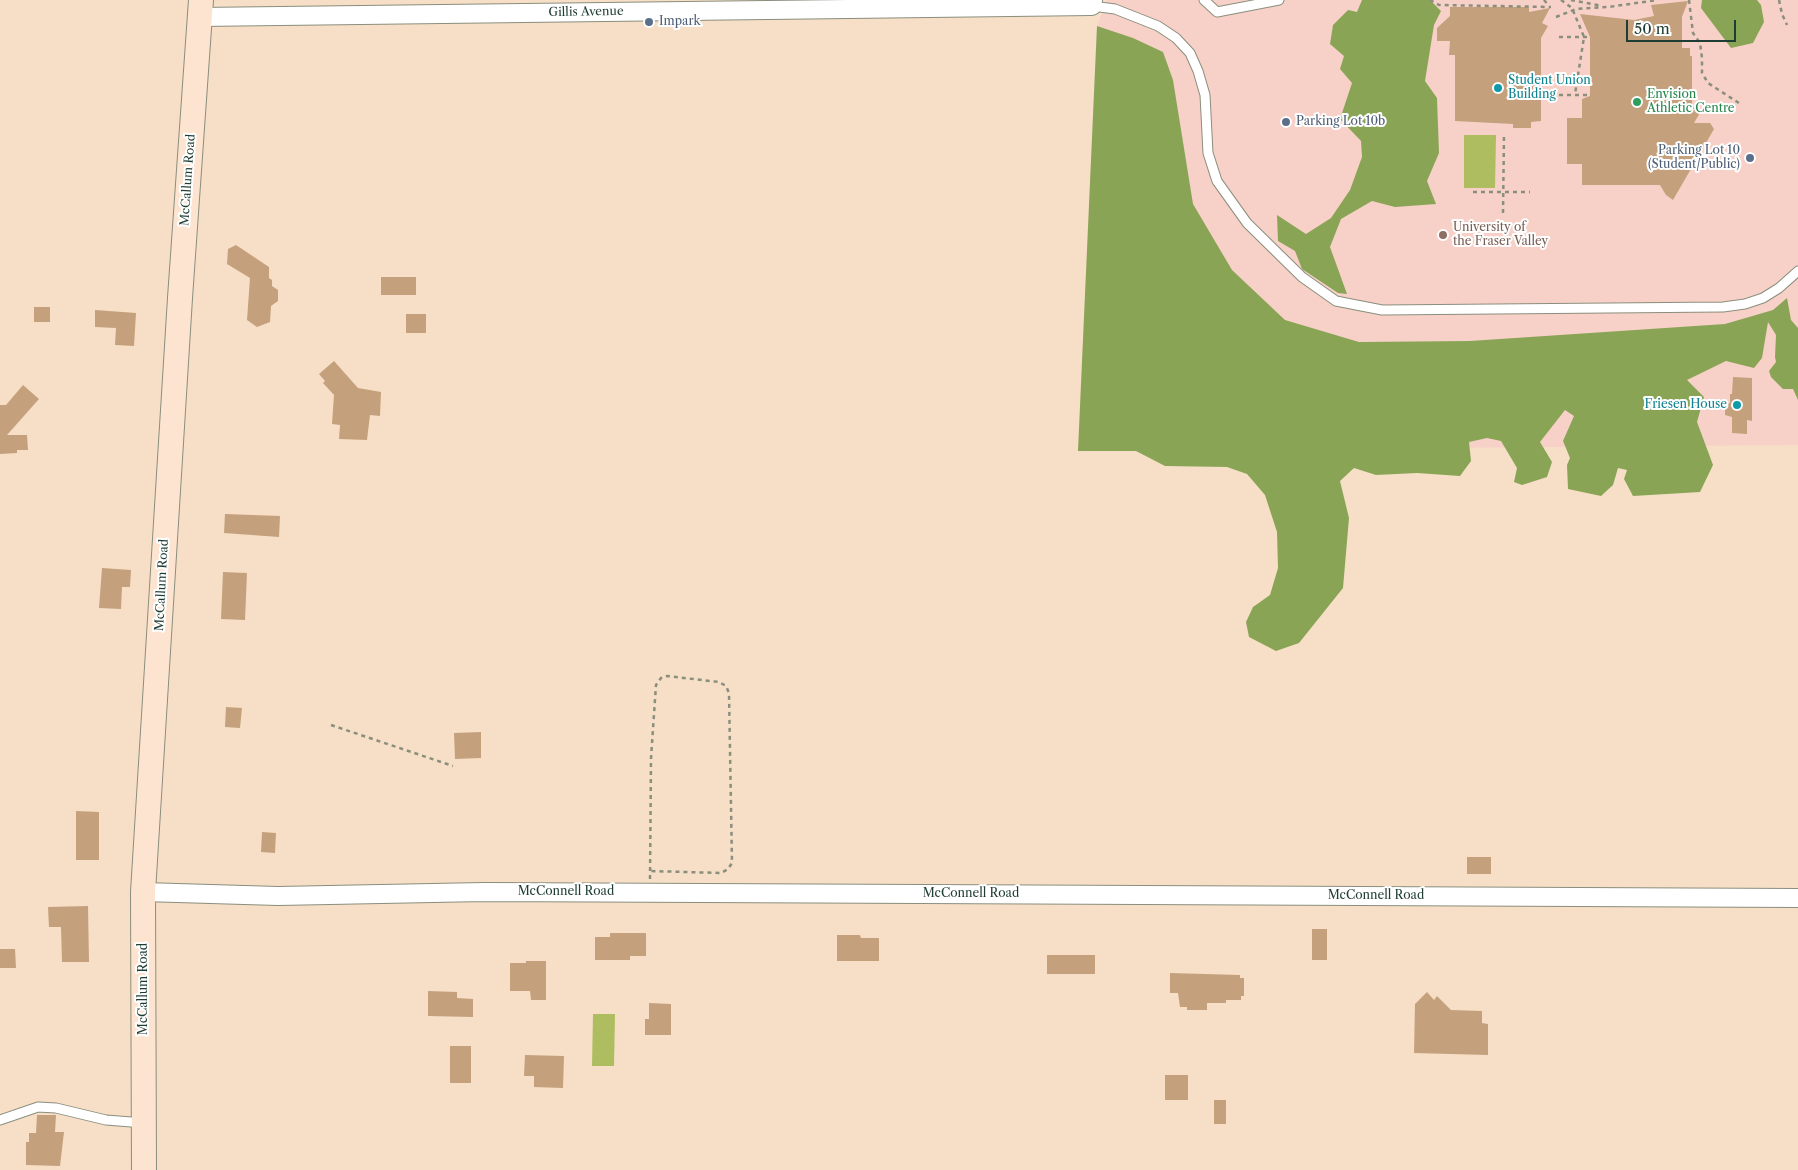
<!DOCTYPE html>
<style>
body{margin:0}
#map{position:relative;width:1798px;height:1170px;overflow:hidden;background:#f6dfc6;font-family:"Libre Caslon Text",serif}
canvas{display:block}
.scale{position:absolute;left:1626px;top:20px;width:110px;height:22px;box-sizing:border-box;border:2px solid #1f3d34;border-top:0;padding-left:6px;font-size:15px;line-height:18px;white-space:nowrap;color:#1f3d34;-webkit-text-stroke:4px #fff;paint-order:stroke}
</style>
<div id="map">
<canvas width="1798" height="1170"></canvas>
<div class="scale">50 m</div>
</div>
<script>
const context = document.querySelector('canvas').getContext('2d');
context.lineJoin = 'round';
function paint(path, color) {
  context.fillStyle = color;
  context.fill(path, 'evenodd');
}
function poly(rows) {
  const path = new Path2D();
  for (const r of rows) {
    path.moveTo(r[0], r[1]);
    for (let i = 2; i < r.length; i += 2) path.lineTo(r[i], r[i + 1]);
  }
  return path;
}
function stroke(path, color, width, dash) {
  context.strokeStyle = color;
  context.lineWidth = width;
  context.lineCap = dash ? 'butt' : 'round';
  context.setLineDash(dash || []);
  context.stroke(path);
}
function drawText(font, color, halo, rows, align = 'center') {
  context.font = font + ' "Libre Caslon Text",serif';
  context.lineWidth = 4;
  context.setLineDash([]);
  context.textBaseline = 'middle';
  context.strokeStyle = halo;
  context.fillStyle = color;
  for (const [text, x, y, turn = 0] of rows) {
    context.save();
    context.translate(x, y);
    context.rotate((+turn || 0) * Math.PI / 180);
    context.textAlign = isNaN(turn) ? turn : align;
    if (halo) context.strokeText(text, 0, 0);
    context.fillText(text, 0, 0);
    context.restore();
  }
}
const built = poly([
 [1107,0,1798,0,1798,445,1078,451,1097,26]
]);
const green = poly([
 [1464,135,1496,135,1495,188,1464,188],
 [593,1014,615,1014,614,1066,592,1066]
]);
const forest = poly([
 [1362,0,1430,0,1441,11,1434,25,1425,81,1437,98,1439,153,1427,181,1436,204,1395,207,1372,201,1341,219,1330,247,1347,294,1338,293,1302,269,1295,251,1278,241,1277,215,1306,234,1331,218,1350,190,1362,157,1361,141,1340,119,1352,83,1340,69,1344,56,1330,44,1333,25,1348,10,1357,12],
 [1702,0,1757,0,1761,5,1764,22,1753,43,1731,48,1701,8],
 [1097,26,1133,38,1163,52,1173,80,1193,204,1232,270,1285,320,1359,342,1470,341,1725,324,1773,310,1787,298,1791,320,1798,328,1798,400,1793,389,1783,389,1771,377,1769,371,1776,362,1775,357,1776,335,1768,322,1762,358,1754,368,1726,361,1687,380,1704,397,1697,422,1713,465,1700,492,1633,496,1624,479,1627,470,1618,468,1613,485,1601,496,1568,489,1567,465,1570,458,1563,441,1574,416,1565,410,1540,442,1552,462,1547,477,1522,485,1514,482,1517,468,1501,441,1487,438,1469,442,1471,461,1460,476,1417,473,1376,475,1354,468,1340,481,1349,518,1343,588,1299,643,1276,651,1249,637,1246,622,1253,607,1270,595,1278,568,1277,532,1265,495,1247,474,1227,467,1165,466,1136,451,1078,451]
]);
const building = poly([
 [1688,1,1682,17,1682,48,1690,48,1690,56,1692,56,1692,105,1701,111,1694,123,1710,123,1714,129,1673,200,1666,195,1660,185,1582,185,1582,164,1567,164,1567,118,1582,118,1582,99,1590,96,1590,37,1580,14,1634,20,1654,16,1651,5],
 [1450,7,1529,7,1529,12,1550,8,1542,23,1548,26,1541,38,1541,121,1531,122,1531,128,1513,128,1513,124,1455,121,1455,55,1449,55,1450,41,1437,41,1437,28,1450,16],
 [236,245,269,267,269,278,272,280,272,286,278,290,278,301,271,306,270,322,257,327,247,320,250,278,227,264,228,249],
 [381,277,416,277,416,295,381,295],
 [34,307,50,307,50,322,34,322],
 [95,310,136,313,134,346,115,345,116,328,95,327],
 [406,314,426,314,426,333,406,333],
 [334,361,358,388,381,392,380,416,370,415,367,440,339,439,340,425,332,424,334,395,323,383,325,381,319,374],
 [1733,377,1752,378,1752,421,1747,420,1747,434,1732,433,1732,417,1725,415,1725,403,1730,403,1730,394,1732,394],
 [23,385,39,399,7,435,27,435,28,450,17,450,17,453,0,454,0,405,6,405],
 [225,514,280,516,279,537,224,533],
 [102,568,131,570,130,587,122,587,121,609,99,608],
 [223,572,247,573,245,620,221,619],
 [226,707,242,708,240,728,225,727],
 [481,732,481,758,455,759,454,733],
 [76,811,99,812,99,860,76,860],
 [262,832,276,833,275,853,261,852],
 [1467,857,1491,857,1491,874,1467,874],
 [88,906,89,962,62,962,61,927,49,927,48,907],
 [1312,929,1327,929,1327,960,1312,960],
 [610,933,646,933,646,956,630,956,630,960,595,960,595,937,610,937],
 [837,935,860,935,861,938,879,938,879,961,837,961],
 [0,949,15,949,16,968,0,968],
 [1047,955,1095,955,1095,974,1047,974],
 [526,961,546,961,546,1000,531,1000,530,991,510,991,510,963,526,963],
 [1170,973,1240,975,1240,978,1244,978,1244,996,1241,996,1241,1000,1226,1000,1226,1003,1207,1003,1207,1010,1187,1010,1187,1007,1180,1007,1178,993,1170,993],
 [428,991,457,992,457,998,473,999,473,1017,428,1016],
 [1427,992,1434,1000,1437,996,1451,1010,1482,1011,1482,1023,1488,1024,1488,1055,1414,1053,1415,1004],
 [649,1003,671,1004,671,1035,645,1035,645,1019,649,1019],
 [450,1046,471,1046,471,1083,450,1083],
 [525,1055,564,1056,563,1088,534,1087,534,1076,524,1076],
 [1165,1075,1188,1075,1188,1100,1165,1100],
 [1214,1100,1226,1100,1226,1124,1214,1124],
 [37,1115,56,1115,55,1132,64,1132,60,1166,26,1165,26,1142,29,1142,29,1133,36,1133]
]);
const path = poly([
 [1430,0,1439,5,1551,7],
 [1544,0,1549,6],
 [1561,0,1572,8,1584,37,1575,94],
 [1571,0,1602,6],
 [1689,0,1693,33,1700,43,1702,58,1702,73,1708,83,1742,105],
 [1779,0,1782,14,1787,25],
 [1556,17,1576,9,1608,7,1658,0],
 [1559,37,1588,37],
 [1559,95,1589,95],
 [1473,192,1530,192],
 [1503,213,1504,135],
 [331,725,453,766],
 [650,879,651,758,656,685,661,678,667,676,719,682,726,686,729,693,732,863,728,869,721,873,650,871]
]);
const lane = poly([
 [1204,0,1217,12,1279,0],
 [1092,6,1115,9,1158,26,1176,38,1190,53,1198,71,1205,95,1208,153,1217,181,1247,223,1302,277,1336,301,1382,310,1723,307,1745,304,1763,298,1779,288,1798,271],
 [0,1120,38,1107,56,1108,106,1120,144,1123]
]);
const street = poly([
 [199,17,1092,6,1093,0],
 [143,892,278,896,484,892,1798,898]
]);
const secondary = poly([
 [144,1170,143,892,180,298,201,0]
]);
const markers = [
 [649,22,5,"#5c6f8a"],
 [1498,88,5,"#0f9aa8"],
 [1637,102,5,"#2e9e5b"],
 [1286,122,5,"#5c6f8a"],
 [1750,158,5,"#5c6f8a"],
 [1443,235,5,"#8d6e63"],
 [1737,405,5,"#0f9aa8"]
];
const streetNames = [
 ["Gillis Avenue",586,12,-1],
 ["McCallum Road",188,180,-86],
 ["McCallum Road",162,585,-87],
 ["McConnell Road",566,892],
 ["McConnell Road",971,894],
 ["McConnell Road",1376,896],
 ["McCallum Road",144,989,-90]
];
const serviceNames = [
 ["Impark",659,22],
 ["Parking Lot 10b",1296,122],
 ["Parking Lot 10",1740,151,"right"],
 ["(Student/Public)",1740,165,"right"]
];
const cultureNames = [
 ["Student Union",1508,81],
 ["Building",1508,95],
 ["Friesen House",1727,405,"right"]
];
const leisureNames = [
 ["Envision",1647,95],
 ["Athletic Centre",1647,109]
];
const educationNames = [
 ["University of",1453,228],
 ["the Fraser Valley",1453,242]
];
paint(built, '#f7d1c7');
paint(green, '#aebd60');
paint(forest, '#8aa456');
paint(building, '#c4a17c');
stroke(lane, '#8a8e7d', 11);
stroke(street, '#8a8e7d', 20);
stroke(secondary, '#8a8e7d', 26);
stroke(path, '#8a8e7d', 2.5, [4, 4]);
stroke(lane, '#fff', 9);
stroke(street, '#fff', 18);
stroke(secondary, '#fde4d1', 24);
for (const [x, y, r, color] of markers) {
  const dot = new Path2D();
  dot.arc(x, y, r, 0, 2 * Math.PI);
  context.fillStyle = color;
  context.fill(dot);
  stroke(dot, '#fff', 2);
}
drawText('12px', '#1f3d34', '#fff', streetNames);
drawText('12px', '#4e5e75', '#fff', serviceNames, 'left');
drawText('12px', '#0d838f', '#fff', cultureNames, 'left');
drawText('12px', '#27864d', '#fff', leisureNames, 'left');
drawText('12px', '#785e54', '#fff', educationNames, 'left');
</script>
